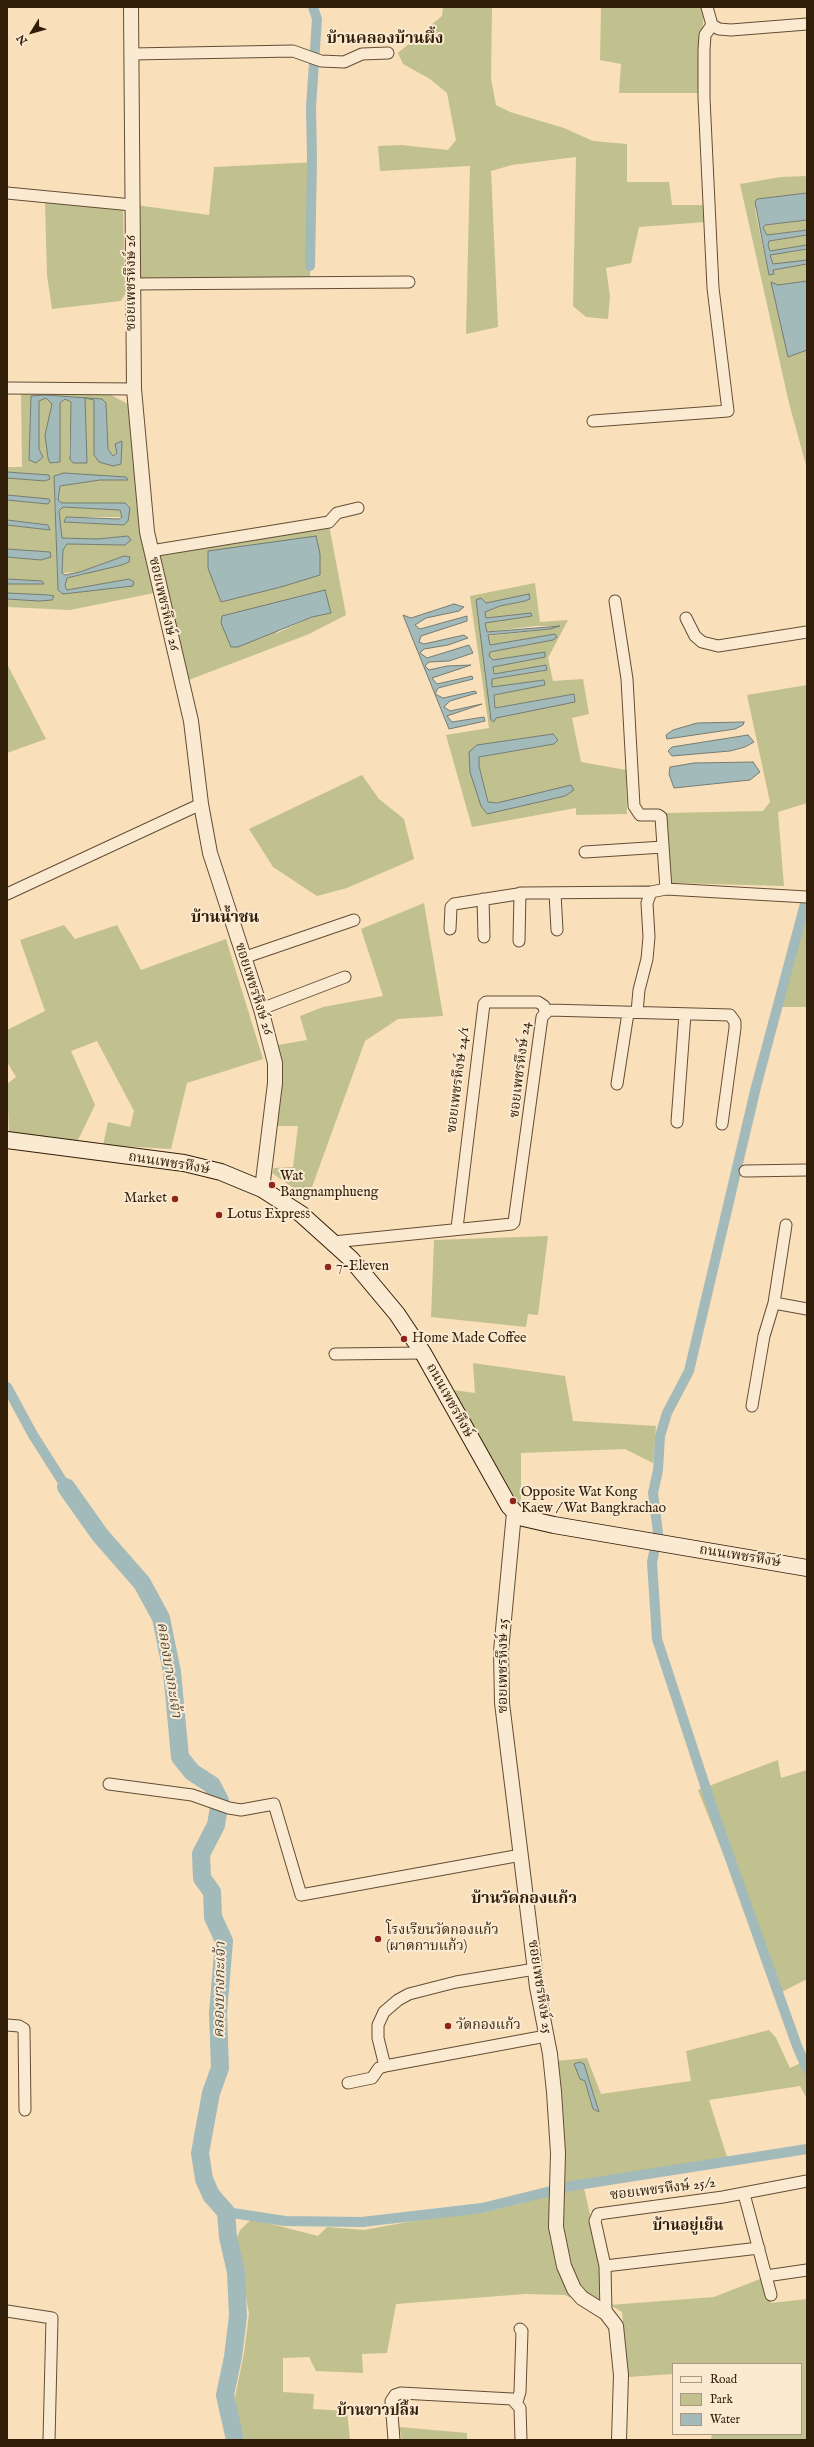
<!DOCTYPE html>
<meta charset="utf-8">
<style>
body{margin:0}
#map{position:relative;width:814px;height:2447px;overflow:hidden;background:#f9dfba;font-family:"IM FELL English",serif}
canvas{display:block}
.frame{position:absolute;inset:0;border:8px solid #311e08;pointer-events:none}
.legend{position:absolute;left:672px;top:2363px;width:130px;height:72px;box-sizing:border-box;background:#fbead2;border:1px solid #aa9881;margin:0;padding:5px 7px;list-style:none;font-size:12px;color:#311e08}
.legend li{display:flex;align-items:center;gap:8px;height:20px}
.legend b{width:20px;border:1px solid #aa9881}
.north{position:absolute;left:12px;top:12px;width:40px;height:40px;-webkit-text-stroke:3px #fbead2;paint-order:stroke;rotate:233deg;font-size:11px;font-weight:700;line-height:16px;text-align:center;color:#311e08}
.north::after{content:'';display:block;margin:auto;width:14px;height:18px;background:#311e08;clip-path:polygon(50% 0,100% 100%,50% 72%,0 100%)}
</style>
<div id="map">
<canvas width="814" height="2447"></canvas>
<div class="frame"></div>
<ul class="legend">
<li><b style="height:5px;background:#fbead2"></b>Road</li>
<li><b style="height:11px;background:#c0c18e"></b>Park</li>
<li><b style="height:11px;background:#a2baba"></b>Water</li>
</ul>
<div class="north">N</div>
</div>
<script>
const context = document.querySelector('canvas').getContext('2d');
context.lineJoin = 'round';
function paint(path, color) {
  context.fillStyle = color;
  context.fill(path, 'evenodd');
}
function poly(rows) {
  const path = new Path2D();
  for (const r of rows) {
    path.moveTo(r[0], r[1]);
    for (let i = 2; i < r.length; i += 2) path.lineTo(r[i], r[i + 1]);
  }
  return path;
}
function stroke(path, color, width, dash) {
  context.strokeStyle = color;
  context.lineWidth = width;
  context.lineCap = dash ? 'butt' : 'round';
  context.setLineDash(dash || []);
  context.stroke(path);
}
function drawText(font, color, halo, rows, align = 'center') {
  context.font = font + ' "IM FELL English","Noto Serif Thai",serif';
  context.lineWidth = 4;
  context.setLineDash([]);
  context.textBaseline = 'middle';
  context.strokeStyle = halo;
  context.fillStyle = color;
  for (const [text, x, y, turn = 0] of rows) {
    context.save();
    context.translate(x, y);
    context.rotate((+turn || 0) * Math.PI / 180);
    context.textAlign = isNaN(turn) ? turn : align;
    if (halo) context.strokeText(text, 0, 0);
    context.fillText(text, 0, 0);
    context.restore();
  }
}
const green = poly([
 [443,7,492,7,491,79,496,105,510,112,564,128,593,141,627,144,627,182,669,182,672,205,705,205,706,222,639,227,631,263,606,268,610,296,608,319,586,317,573,306,576,157,512,165,491,171,498,327,466,334,470,166,380,171,378,146,401,145,448,150,456,140,447,93,430,79,403,64,398,53,442,16],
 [601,7,704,7,699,93,619,93,621,64,600,60],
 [316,162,310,277,137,278,136,205,209,215,214,167],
 [807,176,807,193,757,199,755,210,769,275,773,270,807,264,807,281,778,285,792,354,807,350,807,469,789,403,740,184,781,177],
 [45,202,123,208,125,294,121,301,52,309,47,275],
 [807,220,807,230,767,235,763,228,765,225],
 [807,235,807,245,770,251,768,249,768,241],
 [807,249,807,260,776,265,770,261,770,254],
 [21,392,111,395,128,404,154,593,70,610,7,607,7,599,39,601,52,600,54,596,7,593,7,584,44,584,42,581,7,579,7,557,41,560,50,552,7,549,7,525,49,530,48,525,7,520,7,500,48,504,50,501,7,495,7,478,45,481,49,475,7,472,7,467,22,467],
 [31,396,102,399,106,403,108,449,112,456,117,453,113,466,99,462,94,455,94,400,85,398,86,463,69,455,71,402,65,399,60,403,59,416,45,435,52,404,46,398,39,400,39,449,29,460],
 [64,473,127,480,100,480,60,486,58,500,62,503,125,503,124,525,64,522,66,517,122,517,120,510,63,507,59,510,62,539,97,539,128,536,125,545,67,544,63,550,62,573,80,572,124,556,130,557,83,575,67,578,65,587,67,590,129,579,63,594,58,590,54,487],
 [329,525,346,615,309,634,186,681,155,557],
 [325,590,330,613,312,617,275,634],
 [535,583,540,622,568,620,548,658,553,681,583,679,589,714,572,718,581,762,626,770,627,814,576,815,576,808,472,827,446,735,489,728,470,596],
 [477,600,486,603,525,601,500,606,485,612,486,618,531,613,532,615,485,623,486,632,535,626,558,626,550,629,488,636,490,645,555,634,553,640,490,652,489,656,493,660,545,653,545,657,493,666,494,674,546,665,547,670,492,679,492,687,544,680,545,685,494,695,495,708,574,694,496,718,494,722,491,720],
 [553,734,558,740,554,744,479,757,479,766,488,802,497,803,481,806,477,745],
 [7,664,46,739,7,753],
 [807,685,807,803,778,812,784,886,671,883,665,813,763,811,770,802,747,695],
 [362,775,379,799,404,819,414,859,347,888,317,896,273,867,249,829],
 [804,901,807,901,807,1007,778,1007,775,1003],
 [424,903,443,1016,398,1019,365,1041,308,1198,272,1173,274,1168,293,1167,298,1126,277,1126,278,1045,307,1040,300,1016,323,1007,383,996,361,929],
 [64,925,75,939,117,925,141,970,226,939,263,1059,187,1083,171,1149,103,1145,108,1122,130,1127,134,1111,97,1041,71,1051,95,1105,77,1142,9,1133,7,1084,16,1077,7,1062,7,1030,45,1011,20,940],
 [548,1236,538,1315,528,1314,526,1327,431,1317,434,1240],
 [473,1363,565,1376,573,1421,656,1426,653,1463,625,1449,521,1453,521,1508,453,1390,475,1393],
 [778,1760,781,1778,807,1770,807,1979,774,1996,732,1876,698,1790],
 [769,2030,776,2038,790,2068,807,2060,807,2099,800,2086,709,2100,728,2160,564,2183,556,2061,587,2058,601,2094,691,2081,686,2051],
 [575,2064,588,2077,599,2112,593,2109,585,2081,580,2079],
 [583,2184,600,2258,603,2302,587,2293,578,2281,568,2258,559,2199,565,2192],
 [552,2195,573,2299,565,2295,525,2294,396,2304,387,2353,362,2354,363,2373,316,2371,309,2357,283,2358,283,2392,314,2394,313,2409,347,2411,350,2440,245,2440,237,2421,235,2397,244,2353,249,2314,236,2240,240,2230,252,2219,318,2236,327,2227,364,2230,430,2218,490,2211],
 [760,2279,771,2303,807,2299,807,2440,711,2440,712,2434,801,2434,801,2364,673,2364,673,2374,628,2377,622,2312,610,2305,714,2297],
 [399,2427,467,2433,467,2440,402,2440]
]);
const water = poly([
 [807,193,807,220,765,225,763,228,767,235,807,230,807,235,769,241,768,245,770,251,807,245,807,249,770,255,773,264,807,260,807,264,773,270,774,274,769,275,755,202,757,199,807,193],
 [807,281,807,350,788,357,771,282,778,285,807,281],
 [45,395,102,399,106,403,108,449,113,456,117,453,115,444,122,441,121,464,113,466,99,462,94,455,94,400,85,398,87,463,73,463,70,459,71,402,65,399,60,403,60,462,50,463,48,458,45,435,52,404,46,398,39,401,39,449,43,457,36,463,29,460,31,396,45,395],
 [7,472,49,475,50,479,45,481,7,478,7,472],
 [64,473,126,477,128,480,100,480,60,486,58,500,62,503,125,503,130,508,128,521,124,525,64,522,66,517,119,519,122,517,120,510,63,507,59,511,62,538,97,539,128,536,131,540,125,545,67,544,63,550,62,573,65,575,80,572,124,556,130,557,129,562,122,565,67,578,65,586,67,590,129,579,134,582,133,586,63,594,58,590,54,476,64,473],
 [7,495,49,499,50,501,48,504,7,500,7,495],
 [7,520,48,525,50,530,7,525,7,520],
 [316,536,320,554,320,575,281,587,221,602,208,568,208,551,316,536],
 [7,549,50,552,51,557,41,560,7,557,7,549],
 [7,579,42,581,44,584,7,584,7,579],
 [325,590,331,613,312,617,238,647,231,647,221,623,222,616,325,590],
 [7,593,49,595,54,596,52,600,39,601,7,599,7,593],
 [529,594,530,599,525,601,500,606,485,612,486,618,531,613,532,616,485,623,487,632,560,626,550,629,488,635,490,645,555,634,557,637,553,640,490,652,489,656,493,660,545,652,545,657,493,667,494,674,546,665,547,670,492,679,492,687,544,680,545,685,494,695,495,708,574,694,575,702,496,718,494,722,491,720,476,600,481,598,486,603,529,594],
 [454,604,464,607,459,611,426,618,415,625,420,629,467,616,467,621,421,636,419,642,424,644,464,635,468,638,448,645,424,649,420,653,427,658,469,645,473,653,449,661,429,662,425,666,429,670,447,666,471,665,432,678,437,684,472,676,473,679,438,688,435,694,443,698,475,691,477,693,450,701,444,707,450,711,482,704,447,716,452,722,484,717,485,721,449,729,403,615,411,618,454,604],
 [744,722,743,725,735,729,667,739,666,735,673,730,697,723,744,722],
 [553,734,558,740,554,744,479,757,479,766,488,802,497,803,571,785,574,790,565,796,487,814,481,806,470,772,469,752,477,745,553,734],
 [748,735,754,742,745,747,730,751,672,756,668,751,672,747,748,735],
 [753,762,760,772,750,780,674,788,669,774,670,767,694,763,753,762],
 [580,2062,584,2064,599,2112,593,2109,585,2081,580,2079,574,2064,580,2062]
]);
const canal = poly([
 [310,266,312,159,311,107,317,19,313,7],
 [807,896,756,1087,689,1371,667,1413,660,1436,658,1470,653,1493,658,1533,652,1562,657,1639,716,1819,797,2046,807,2069],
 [7,1387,33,1435,66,1487],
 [226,2212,285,2221,362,2222,482,2208,571,2186,807,2149]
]);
const river = poly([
 [66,1487,100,1535,142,1583,161,1618,172,1672,180,1757,192,1772,212,1785,220,1801,216,1825,201,1854,202,1878,212,1892,213,1917,224,1941,218,2013,220,2068,211,2093,200,2153,204,2179,211,2195,226,2212,228,2237,236,2272,238,2316,233,2357,225,2395,235,2440]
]);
const minor = poly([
 [707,7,712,25,719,29,731,30,807,24],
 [132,54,293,51,321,61,344,62,362,54,388,53],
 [7,193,132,205],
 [132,284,409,282],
 [7,388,134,389],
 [593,421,728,411,713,288,704,98,704,50,705,35,712,25],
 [151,551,329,522,337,513,358,508],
 [615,601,627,679,634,806,640,815,658,815,661,817,666,889],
 [686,618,695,636,702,642,718,646,807,632],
 [585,852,663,847],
 [555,893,557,930],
 [7,894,201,804],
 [483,899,484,937],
 [450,929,451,907,454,904,524,893,651,892],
 [519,941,520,893],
 [243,958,354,920],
 [261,1009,345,977],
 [637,1012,639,990,647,959,649,937,647,903,651,892,666,889,807,897],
 [617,1084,628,1013],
 [677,1122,685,1014],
 [745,1171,807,1170],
 [457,1228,484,1004,486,1002,538,1002,544,1006,545,1012],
 [333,1242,512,1224,514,1222,542,1017,549,1010,730,1015,735,1022,735,1028,722,1124],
 [774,1303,807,1309],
 [335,1354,423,1353],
 [752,1406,764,1336,774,1303,786,1225],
 [109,1784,192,1795,229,1808,241,1810,274,1804,301,1895,521,1855],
 [7,2025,19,2026,24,2029,25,2110],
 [385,2066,378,2038,378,2025,384,2012,398,2000,409,1994,456,1982,535,1969],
 [348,2083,372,2078,379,2068,385,2066,546,2036],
 [744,2194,771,2295],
 [605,2266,759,2248],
 [766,2276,807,2270],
 [7,2311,52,2318,49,2440],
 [606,2313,605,2266,595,2221,598,2214,723,2197,807,2181],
 [517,2402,520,2392,522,2331,520,2329],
 [394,2440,391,2401,395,2395,401,2393,512,2399,520,2408,521,2440]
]);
const tertiary = poly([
 [131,7,134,389,147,532,191,721,201,804,210,853,261,1009,275,1063,275,1083,262,1189],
 [514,1513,501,1651,502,1703,537,1987,550,2054,554,2092,558,2153,556,2227,564,2266,574,2289,582,2298,606,2313,616,2326,621,2375,619,2440]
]);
const secondary = poly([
 [7,1140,184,1163,221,1172,262,1189,301,1214,351,1259,397,1314,423,1353,509,1506,519,1517,554,1525,807,1568]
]);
const markers = [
 [272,1185,4,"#8f2418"],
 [175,1199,4,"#8f2418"],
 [219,1215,4,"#8f2418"],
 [328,1267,4,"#8f2418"],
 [404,1339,4,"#8f2418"],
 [513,1501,4,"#8f2418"],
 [378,1939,4,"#8f2418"],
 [448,2026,4,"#8f2418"]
];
const streetNames = [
 ["ซอยเพชรหึงษ์ 26",132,283,-90],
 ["ซอยเพชรหึงษ์ 26",163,604,77],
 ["ซอยเพชรหึงษ์ 26",253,989,72],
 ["ซอยเพชรหึงษ์ 24",521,1070,-83],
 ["ซอยเพชรหึงษ์ 24/1",459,1080,-83],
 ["ถนนเพชรหึงษ์",169,1164,9],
 ["ถนนเพชรหึงษ์",449,1401,61],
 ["ถนนเพชรหึงษ์",740,1557,9],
 ["ซอยเพชรหึงษ์ 25",504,1666,-90],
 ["ซอยเพชรหึงษ์ 25",539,1987,81],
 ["ซอยเพชรหึงษ์ 25/2",663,2190,-7]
];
const poiNames = [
 ["Wat",280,1177],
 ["Bangnamphueng",280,1193],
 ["Market",167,1199,"right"],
 ["Lotus Express",227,1215],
 ["7-Eleven",336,1267],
 ["Home Made Coffee",412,1339],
 ["Opposite Wat Kong",521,1493],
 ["Kaew / Wat Bangkrachao",521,1509],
 ["โรงเรียนวัดกองแก้ว",386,1931],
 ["(ผาดกาบแก้ว)",386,1947],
 ["วัดกองแก้ว",456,2026]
];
const waterNames = [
 ["คลองบางกะเจ้า",168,1670,81],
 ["คลองบางกะเจ้า",221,1990,-89]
];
const neighbourhoodNames = [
 ["บ้านอยู่เย็น",688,2227],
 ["บ้านขาวปลื้ม",378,2412]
];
const quarterNames = [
 ["บ้านคลองบ้านผึ้ง",385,40],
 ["บ้านน้ำชน",225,919],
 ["บ้านวัดกองแก้ว",524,1900]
];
paint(green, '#c0c18e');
paint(water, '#a2baba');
stroke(water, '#757c73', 1);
stroke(canal, '#a2baba', 10);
stroke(river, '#a2baba', 18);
stroke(minor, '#634e34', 13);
stroke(tertiary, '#634e34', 16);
stroke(secondary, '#311e08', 18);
stroke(minor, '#fbead2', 11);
stroke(tertiary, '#fbead2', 14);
stroke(secondary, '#fbead2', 16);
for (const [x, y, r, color] of markers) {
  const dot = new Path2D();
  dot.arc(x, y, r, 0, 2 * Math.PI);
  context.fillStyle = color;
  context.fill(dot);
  stroke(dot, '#fbead2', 1.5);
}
drawText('14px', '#311e08', '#fbead2', streetNames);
drawText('14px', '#311e08', '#fbead2', poiNames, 'left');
drawText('italic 15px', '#534d3d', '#fbead2', waterNames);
drawText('bold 15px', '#311e08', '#fbead2', neighbourhoodNames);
drawText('bold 16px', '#311e08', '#fbead2', quarterNames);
</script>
